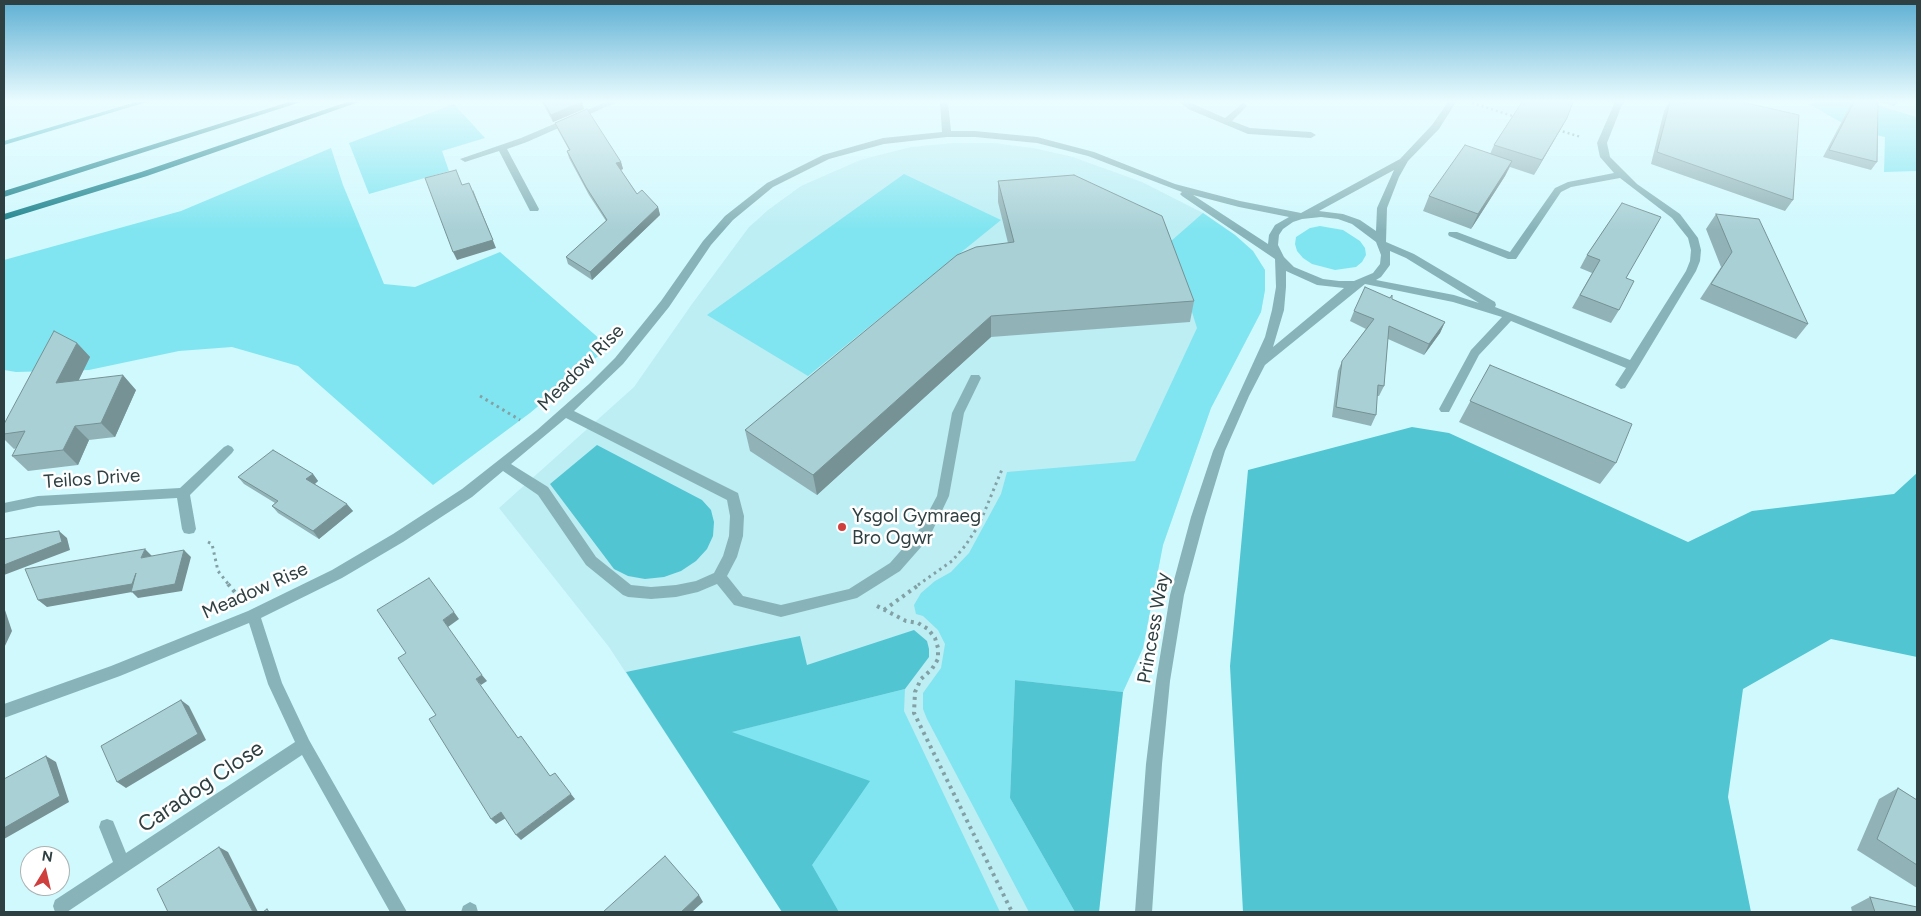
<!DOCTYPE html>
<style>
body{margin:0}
#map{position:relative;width:1921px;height:916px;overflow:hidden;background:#d0f9fe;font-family:Figtree,sans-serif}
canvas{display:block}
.frame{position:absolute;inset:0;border:5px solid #2f4042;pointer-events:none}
.north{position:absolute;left:20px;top:846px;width:50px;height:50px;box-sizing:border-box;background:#fff;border:1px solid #acb3b3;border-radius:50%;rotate:9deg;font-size:14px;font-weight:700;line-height:20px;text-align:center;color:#2f4042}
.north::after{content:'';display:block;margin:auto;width:18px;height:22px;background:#ce3f3e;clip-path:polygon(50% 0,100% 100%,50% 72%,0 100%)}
</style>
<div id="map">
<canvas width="1921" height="916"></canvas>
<div class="frame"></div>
<div class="north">N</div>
</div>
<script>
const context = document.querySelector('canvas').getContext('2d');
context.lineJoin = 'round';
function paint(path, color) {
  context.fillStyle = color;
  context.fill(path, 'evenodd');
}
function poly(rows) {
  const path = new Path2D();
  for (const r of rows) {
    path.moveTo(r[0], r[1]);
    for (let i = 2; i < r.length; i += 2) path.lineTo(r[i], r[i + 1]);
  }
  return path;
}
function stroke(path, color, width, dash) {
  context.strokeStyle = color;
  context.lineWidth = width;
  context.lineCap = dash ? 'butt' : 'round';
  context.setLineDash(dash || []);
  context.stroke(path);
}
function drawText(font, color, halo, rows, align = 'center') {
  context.font = font + ' Figtree,sans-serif';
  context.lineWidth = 5;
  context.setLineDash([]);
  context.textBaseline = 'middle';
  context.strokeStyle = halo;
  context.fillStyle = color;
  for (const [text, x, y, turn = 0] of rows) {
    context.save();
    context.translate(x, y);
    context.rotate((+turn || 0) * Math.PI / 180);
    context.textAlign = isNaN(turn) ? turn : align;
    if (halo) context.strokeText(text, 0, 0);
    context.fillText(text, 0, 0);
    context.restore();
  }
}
const built = poly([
 [953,143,994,143,1033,148,1073,157,1142,182,1203,213,1235,235,1253,251,1265,270,1265,290,1261,312,1211,408,1163,545,1143,648,1123,692,1099,912,782,912,609,647,499,508,634,387,692,304,749,227,768,210,801,186,860,160,911,147]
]);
const green = poly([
 [1814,102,1866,102,1917,117,1917,171,1884,172,1885,137,1858,131,1833,118,1809,104],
 [454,104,485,138,442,151,449,171,369,194,349,143],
 [331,148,343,185,384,284,415,287,500,252,609,347,530,413,433,485,298,366,232,347,179,351,89,370,16,372,4,370,4,260,181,211],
 [904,174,1001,220,808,376,707,315],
 [1203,213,1235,235,1253,251,1265,270,1265,290,1261,312,1211,408,1163,545,1143,648,1123,692,1015,680,1010,798,1075,912,1029,912,927,719,923,709,923,693,941,668,945,644,938,630,923,616,916,614,914,605,921,593,935,581,951,572,969,553,1001,494,1007,472,1135,461,1197,328,1170,242],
 [1320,226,1343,230,1360,241,1365,248,1366,255,1362,262,1356,267,1335,270,1312,264,1303,258,1297,251,1295,244,1296,237,1310,228],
 [905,689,904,711,1000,912,839,912,731,732]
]);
const forest = poly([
 [1412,427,1449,433,1688,542,1752,511,1894,494,1917,473,1917,657,1831,639,1743,689,1728,797,1751,912,1243,912,1230,666,1248,470],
 [597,445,702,500,711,510,714,522,713,536,707,549,696,561,681,571,664,577,645,579,628,576,614,569,550,484],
 [914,630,927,641,929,649,929,657,905,689,732,732,870,781,812,865,839,912,782,912,626,672,800,636,807,665],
 [1015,680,1123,692,1099,912,1075,912,1010,798]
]);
const stream = poly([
 [136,102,147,102,4,145,4,141,136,102]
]);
const pathFar2 = poly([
 [1472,103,1516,117],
 [1558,130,1581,137]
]);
const pathFar1 = poly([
 [480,396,520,420],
 [208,542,212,544,218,571,229,585],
 [918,585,952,561,965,546,979,525,1003,467]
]);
const path = poly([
 [228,584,238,596],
 [877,606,906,621,918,623,928,629,935,638,938,648,938,659,932,669,921,679,915,692,914,713,1012,912],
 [884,610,920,584]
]);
const minor = poly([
 [606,102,617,102,527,142,507,149,539,209,538,211,530,211,529,209,499,151,465,162,460,159,521,138,606,102],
 [940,102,948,102,951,131,975,131,1037,137,1094,152,1175,184,1240,201,1301,213,1400,159,1432,125,1448,102,1456,102,1439,129,1408,161,1399,177,1387,208,1386,242,1414,254,1495,302,1496,305,1495,307,1630,360,1686,271,1690,261,1691,250,1688,238,1672,218,1620,178,1571,187,1561,192,1516,259,1508,259,1449,236,1448,234,1449,232,1457,232,1510,252,1555,188,1568,182,1614,173,1600,157,1597,143,1614,104,1615,102,1625,102,1622,105,1607,143,1610,157,1637,184,1680,214,1698,238,1701,250,1700,261,1696,271,1637,369,1625,388,1621,389,1615,385,1626,368,1511,321,1479,355,1449,412,1441,412,1439,409,1471,350,1502,317,1453,302,1365,284,1265,365,1249,396,1225,451,1205,517,1184,595,1170,681,1162,764,1152,912,1135,912,1146,764,1156,681,1170,595,1191,517,1213,451,1265,337,1272,310,1276,287,1275,259,1182,196,1180,194,1182,192,1088,156,1037,143,975,137,947,137,884,144,829,159,773,187,733,220,711,245,669,307,623,364,574,411,738,493,744,516,743,536,737,557,727,576,743,596,781,605,849,589,890,563,919,530,937,496,952,413,971,375,979,375,981,378,964,413,949,496,929,538,900,571,857,598,781,617,734,605,717,584,698,592,676,597,651,599,628,597,623,595,586,565,538,495,503,471,472,497,403,542,342,578,261,618,282,683,309,740,407,912,390,912,302,755,67,912,55,912,53,906,55,900,113,862,99,827,101,821,107,819,113,821,126,853,295,742,268,684,249,623,120,676,4,718,4,704,111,666,248,611,332,570,393,534,462,489,537,430,589,384,615,358,661,301,703,241,725,216,767,183,823,155,883,138,942,132,940,102],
 [1394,170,1377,208,1376,231,1360,220,1343,214,1319,211,1394,170],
 [1193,195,1239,207,1289,217,1275,225,1269,235,1268,244,1193,195],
 [1321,217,1338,219,1352,224,1376,242,1381,255,1380,264,1373,273,1354,281,1339,281,1323,279,1294,267,1284,257,1278,245,1279,235,1283,229,1293,222,1302,219,1321,217],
 [1390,251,1406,258,1479,303,1454,295,1376,280,1381,277,1390,265,1390,251],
 [1286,271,1317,285,1344,288,1273,347,1284,310,1286,287,1286,271],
 [566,418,727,500,730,516,729,536,723,556,714,573,696,581,676,585,651,587,631,585,596,557,548,487,511,464,566,418],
 [1180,102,1189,102,1225,118,1243,103,1247,106,1232,121,1250,128,1311,132,1316,135,1311,138,1248,134,1188,109,1180,102],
 [228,445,232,447,234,450,232,453,190,495,196,529,194,533,189,534,184,533,182,529,177,498,38,506,4,513,4,503,38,496,180,488,224,447,228,445],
 [470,902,476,905,478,912,461,912,463,906,470,902]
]);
const major = poly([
 [289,102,301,102,4,197,4,191,289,102],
 [347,102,359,102,147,176,4,220,4,214,141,172,347,102]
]);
const wall = poly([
 [542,102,582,102,584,109,553,122],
 [1669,102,1742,102,1793,200,1785,211,1651,164,1664,111],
 [1852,102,1878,102,1877,162,1871,170,1823,157],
 [1880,102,1898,102,1894,106],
 [1567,118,1559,132,1534,175,1510,167,1505,176,1471,229,1423,211,1429,196,1490,154,1494,145],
 [555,123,621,162,623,169,621,170,637,194,658,207,660,215,592,280,568,264,566,257,606,221,589,195,569,158,567,151,569,150,558,130],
 [998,181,1194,301,1190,322,991,337,817,495,750,451,745,430,1008,243,998,202],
 [1622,203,1626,278,1619,310,1611,323,1572,308,1592,273,1580,268,1587,255],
 [1716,214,1808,324,1796,339,1700,299,1721,267,1706,229],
 [1392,299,1445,322,1440,333,1424,355,1388,339,1384,386,1379,396,1377,396,1376,415,1371,426,1332,417,1338,371,1342,361,1366,329,1350,321,1354,311],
 [77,343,90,357,78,381,136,390,115,437,89,440,78,465,28,471,12,456,16,448,14,449,4,439,4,424],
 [1490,365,1616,463,1600,484,1459,422],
 [313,474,318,481,315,484,353,511,319,539,278,513,272,506,275,503,244,484,238,477],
 [1898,788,1917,800,1917,888,1857,850,1879,799],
 [1870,897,1917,912,1852,912,1851,907]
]);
const shadedWall = poly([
 [582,102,584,109,553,122,551,115],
 [1567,118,1559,132,1534,175,1542,160],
 [1512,161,1505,176,1471,229,1478,214],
 [621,162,623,169,618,171,616,163],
 [473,190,496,248,457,260,453,252],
 [658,207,660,215,592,280,590,272],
 [991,316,991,337,817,495,813,475],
 [1445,322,1440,333,1424,355,1429,344],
 [77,343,90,357,70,398,56,383],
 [123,375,136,390,115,437,101,423],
 [75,426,89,440,78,465,63,450],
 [313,474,318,481,312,486,306,479],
 [347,504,353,511,319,539,313,531],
 [59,531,67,538,70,550,4,575,4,565],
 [145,549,152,556,141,558],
 [184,550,191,557,182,591,138,598,132,592,47,607,38,600],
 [4,607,12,631,4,648],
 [454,612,459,619,448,627,443,620],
 [482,675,487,681,481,685,476,679],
 [181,700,189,706,206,740,126,788,117,782],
 [46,756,56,762,69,802,4,839,4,828],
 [571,794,575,799,521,840,516,835],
 [501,812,506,818,496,824,491,819],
 [219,847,228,852,258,912,253,912],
 [699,895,703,902,692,912,681,912]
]);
const building = poly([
 [544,102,582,102,551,115,544,102],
 [1522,102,1573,102,1567,118,1542,160,1494,145,1522,102],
 [1670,102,1678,102,1686,104,1686,102,1742,102,1799,115,1793,200,1657,152,1670,102],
 [1854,102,1878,102,1877,162,1829,150,1854,102],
 [587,109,621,162,616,163,637,194,642,190,658,207,590,272,566,257,607,220,586,187,567,151,570,150,555,123,587,109],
 [1465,145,1512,161,1478,214,1429,196,1465,145],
 [456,170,462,185,469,183,493,240,453,252,425,178,456,170],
 [1074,175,1162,216,1194,301,991,316,813,475,745,430,957,255,976,247,1014,242,998,181,1074,175],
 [1622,203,1661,217,1626,278,1634,281,1619,310,1580,295,1600,260,1587,255,1622,203],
 [1716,214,1759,219,1808,324,1711,284,1732,252,1716,214],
 [1365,287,1390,298,1392,295,1392,299,1445,322,1429,344,1389,326,1384,386,1378,385,1376,415,1336,407,1342,361,1374,319,1354,311,1365,287],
 [54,331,77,343,56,383,123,375,101,423,75,426,63,450,12,456,25,431,4,434,4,424,54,331],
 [1490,365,1632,424,1616,463,1470,401,1490,365],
 [273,450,313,474,306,479,347,504,313,531,272,506,278,501,238,477,273,450],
 [59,531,62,542,4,565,4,539,59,531],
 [145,549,141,558,184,550,175,584,131,592,136,573,132,584,38,600,25,569,145,549],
 [429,578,454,612,443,620,482,675,476,679,518,738,521,736,550,776,555,773,571,794,516,835,501,812,491,819,429,719,436,715,398,658,406,653,377,610,429,578],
 [181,700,198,734,117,782,101,746,181,700],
 [46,756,60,796,4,828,4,779,46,756],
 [1898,788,1917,800,1917,865,1877,839,1898,788],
 [219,847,253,912,168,912,157,889,219,847],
 [665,856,699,895,681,912,603,912,665,856],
 [1870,897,1917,907,1917,912,1875,912,1870,897],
 [267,909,269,912,263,912,267,909]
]);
const markers = [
 [842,527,5,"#ce3f3e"]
];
const streetNames = [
 ["Meadow Rise",581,368,-45],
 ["Teilos Drive",92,479,-4],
 ["Meadow Rise",255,591,-24],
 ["Princess Way",1154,628,-80]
];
const poiNames = [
 ["Ysgol Gymraeg",852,516],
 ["Bro Ogwr",852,538]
];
const nearStreetnames = [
 ["Caradog Close",201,787,-34]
];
paint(built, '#bceef4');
paint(green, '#80e5f0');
paint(forest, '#52c5d2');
paint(stream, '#2da8b4');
stroke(pathFar2, '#83a1a4', 2.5, [2, 3]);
stroke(pathFar1, '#83a1a4', 3, [2.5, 4]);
stroke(path, '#83a1a4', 4, [3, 4.5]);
paint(minor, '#88b4b9');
paint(major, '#18808a');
paint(wall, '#91b3b7');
paint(shadedWall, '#769295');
paint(building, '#a9d0d5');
stroke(building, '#769295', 1);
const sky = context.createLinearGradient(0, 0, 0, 230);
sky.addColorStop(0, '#5dafd3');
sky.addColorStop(0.44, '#eafcff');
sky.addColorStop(1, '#eafcff00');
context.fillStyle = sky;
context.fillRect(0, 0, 1921, 230);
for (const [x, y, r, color] of markers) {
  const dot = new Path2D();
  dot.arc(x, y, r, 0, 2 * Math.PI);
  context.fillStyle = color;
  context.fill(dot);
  stroke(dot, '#fff', 2);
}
drawText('19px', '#2f4042', '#fff', streetNames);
drawText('19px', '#2f4042', '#fff', poiNames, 'left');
drawText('22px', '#2f4042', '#fff', nearStreetnames);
</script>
